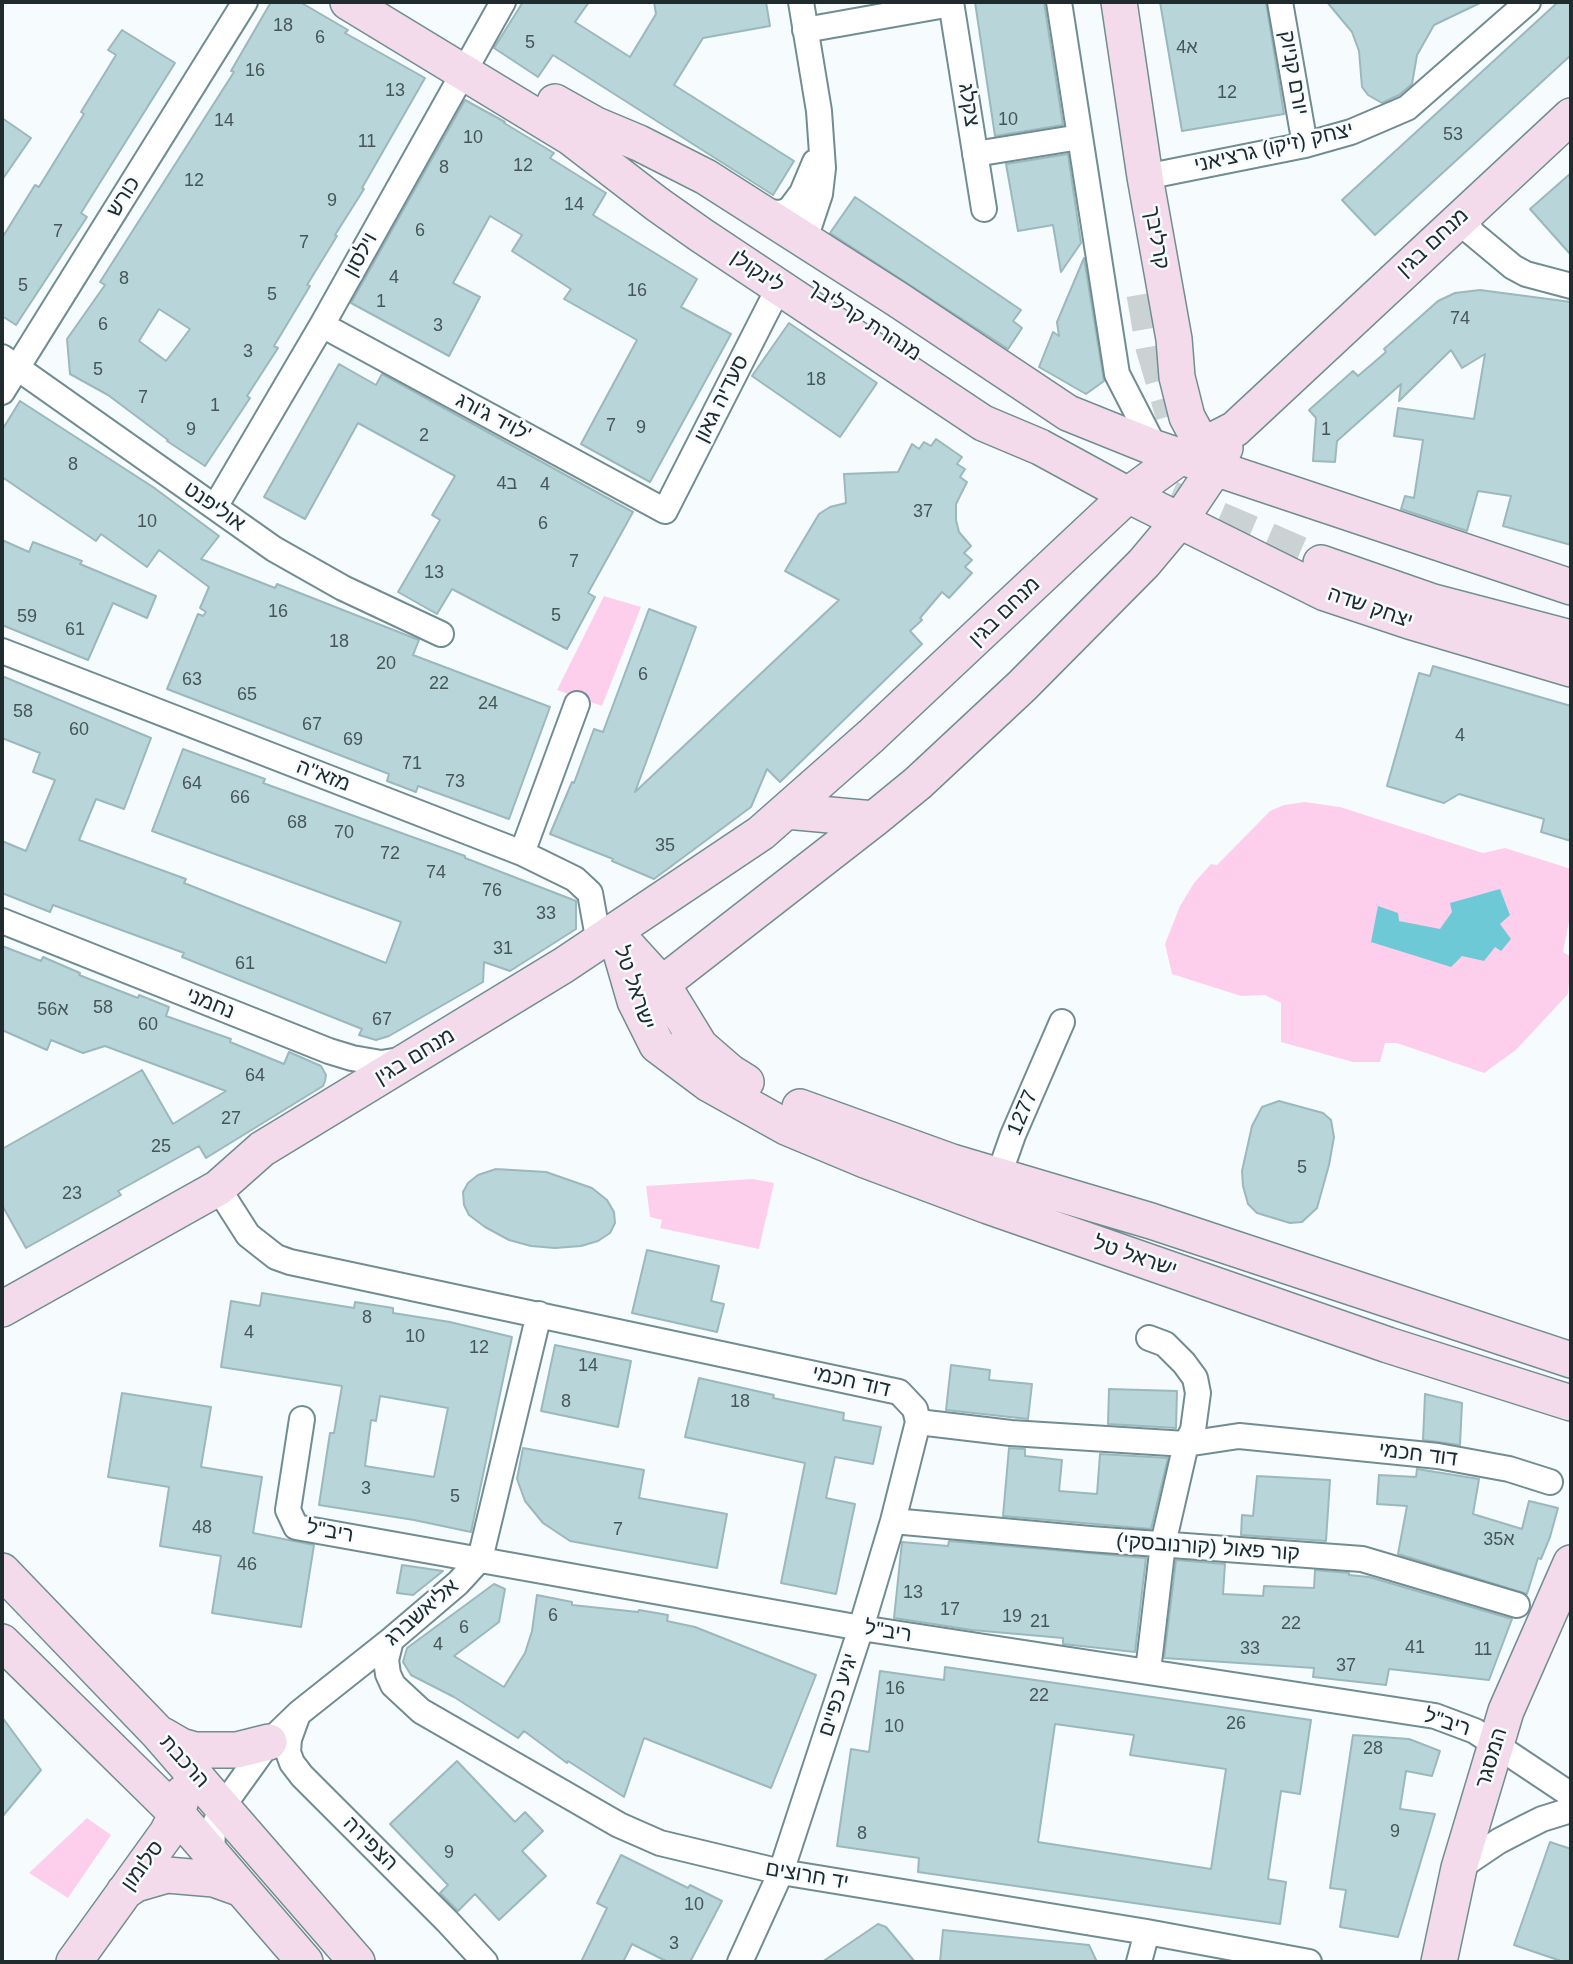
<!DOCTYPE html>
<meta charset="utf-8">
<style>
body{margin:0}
#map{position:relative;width:1573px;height:1964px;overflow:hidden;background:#f6fcfd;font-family:Helvetica,sans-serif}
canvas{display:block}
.frame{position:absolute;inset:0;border:4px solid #202b2d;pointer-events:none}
</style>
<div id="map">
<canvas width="1573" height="1964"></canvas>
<div class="frame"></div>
</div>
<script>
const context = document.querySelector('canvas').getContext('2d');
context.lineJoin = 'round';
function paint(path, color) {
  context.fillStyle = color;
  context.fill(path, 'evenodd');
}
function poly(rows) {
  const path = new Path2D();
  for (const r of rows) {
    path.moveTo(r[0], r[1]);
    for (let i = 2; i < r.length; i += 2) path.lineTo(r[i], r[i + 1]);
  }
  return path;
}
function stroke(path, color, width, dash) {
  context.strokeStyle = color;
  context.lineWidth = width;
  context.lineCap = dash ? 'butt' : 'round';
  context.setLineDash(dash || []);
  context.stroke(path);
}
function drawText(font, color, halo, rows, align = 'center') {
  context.font = font + ' Helvetica,Heebo,sans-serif';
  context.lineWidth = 5;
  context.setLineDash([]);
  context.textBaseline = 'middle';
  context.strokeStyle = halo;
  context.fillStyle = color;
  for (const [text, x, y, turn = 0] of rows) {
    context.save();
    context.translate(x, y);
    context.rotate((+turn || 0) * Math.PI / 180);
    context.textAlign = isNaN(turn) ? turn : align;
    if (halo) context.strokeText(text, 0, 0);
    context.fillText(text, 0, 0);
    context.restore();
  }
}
const green = poly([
 [604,596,641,607,602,706,557,690],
 [1305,802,1340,807,1483,853,1505,848,1571,869,1571,912,1563,952,1571,957,1568,994,1516,1050,1484,1073,1397,1043,1385,1043,1380,1062,1353,1062,1281,1042,1281,1003,1265,995,1241,996,1172,974,1165,944,1180,906,1194,883,1211,864,1217,865,1270,811,1284,805],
 [753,1179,774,1183,759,1249,660,1228,662,1220,650,1217,646,1186],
 [87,1818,111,1835,68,1898,29,1873]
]);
const water = poly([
 [1500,889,1510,915,1500,924,1511,939,1501,951,1495,947,1484,961,1462,956,1451,967,1371,942,1378,906,1398,913,1399,921,1440,929,1452,912,1450,903]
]);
const building = poly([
 [271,2,300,2,348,30,345,33,425,78,362,188,364,189,335,235,337,236,307,285,310,286,274,346,278,348,247,396,250,398,205,466,167,441,168,440,108,395,70,374,67,339,105,285,100,282,234,72,231,71,271,2],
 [159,309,190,329,166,361,139,341,159,309],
 [523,2,589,2,575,22,630,57,656,14,654,2,766,2,770,26,703,38,674,85,794,161,773,195,553,55,538,77,494,48,523,2],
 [975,2,1044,2,1063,125,995,136,975,2],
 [1160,2,1266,2,1284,114,1182,131,1160,2],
 [1327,2,1482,2,1434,25,1417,55,1412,84,1399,95,1382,103,1368,95,1362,87,1359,51,1352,32,1327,2],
 [1558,2,1571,2,1571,55,1375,235,1342,200,1558,2],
 [122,30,175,63,81,213,87,217,16,325,2,316,2,238,35,185,39,187,84,114,81,112,116,55,108,50,122,30],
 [465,100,505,122,504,123,554,153,550,158,606,193,593,215,697,279,681,307,731,334,650,482,581,444,637,340,564,299,571,289,512,251,522,235,490,216,453,283,480,297,449,356,351,303,465,100],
 [2,118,31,138,2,180,2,118],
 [1068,154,1081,243,1061,272,1053,225,1018,231,1006,164,1068,154],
 [1571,173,1571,255,1530,209,1571,173],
 [855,197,1021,310,1013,321,1022,328,1008,349,830,233,855,197],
 [1084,258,1104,381,1086,394,1039,367,1053,332,1059,336,1057,322,1084,258],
 [1480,290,1571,302,1571,545,1503,526,1511,496,1478,491,1467,531,1401,509,1405,496,1414,498,1423,440,1394,436,1398,408,1474,419,1485,354,1462,368,1451,350,1399,401,1401,384,1337,441,1335,462,1313,461,1316,418,1309,410,1353,371,1358,376,1386,352,1384,349,1438,301,1455,293,1480,290],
 [789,323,877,383,840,437,752,376,789,323],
 [339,364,376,385,382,374,633,512,588,593,595,597,567,649,452,589,437,614,398,592,440,520,432,515,455,476,358,423,305,519,264,497,339,364],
 [20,401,153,487,219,536,201,559,275,588,277,584,419,640,413,655,550,707,509,819,418,786,416,792,387,781,389,774,167,689,198,614,203,616,206,612,200,608,209,587,159,550,147,567,101,534,96,541,2,477,2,430,20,401],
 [936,439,962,457,957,464,965,469,960,477,967,482,956,504,956,520,959,532,971,546,964,553,972,560,965,567,972,573,949,598,942,592,920,618,922,620,910,631,922,644,780,782,767,769,751,807,654,879,612,861,613,859,550,834,572,782,574,783,594,729,603,732,649,609,696,627,635,792,839,600,785,571,819,514,830,507,846,503,844,474,898,472,912,444,919,449,924,442,931,446,936,439],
 [2,540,29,552,33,542,82,561,80,564,156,596,147,618,113,603,88,660,2,625,2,540],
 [1433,666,1571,706,1571,841,1541,832,1544,819,1459,794,1444,803,1387,786,1419,673,1430,676,1433,666],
 [2,676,151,738,124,809,96,799,79,840,186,879,184,883,386,963,401,922,152,831,183,749,265,779,263,783,465,856,465,858,576,901,576,929,510,971,484,962,483,982,389,1036,376,1040,359,1035,362,1029,182,957,184,953,53,905,50,912,2,893,2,841,26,851,55,780,33,772,40,753,2,738,2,676],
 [2,946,41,961,43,957,80,973,79,975,138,998,139,995,169,1007,166,1016,231,1039,230,1042,284,1064,289,1052,321,1066,326,1075,325,1081,323,1086,206,1158,199,1146,118,1191,121,1195,26,1248,2,1205,2,1149,142,1070,173,1124,226,1091,105,1046,83,1053,51,1040,47,1050,2,1030,2,946],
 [1279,1101,1323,1113,1331,1120,1334,1137,1329,1165,1317,1208,1302,1222,1290,1223,1257,1213,1248,1204,1243,1186,1242,1171,1252,1126,1262,1107,1279,1101],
 [496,1169,546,1172,592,1188,607,1200,614,1212,615,1223,610,1233,598,1241,581,1246,555,1248,531,1246,509,1240,485,1227,469,1215,464,1205,463,1192,468,1183,478,1175,496,1169],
 [647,1250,719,1266,711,1301,724,1304,717,1332,632,1313,647,1250],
 [262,1293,354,1308,355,1302,393,1308,393,1313,450,1322,512,1337,471,1532,414,1520,319,1505,330,1433,334,1433,342,1386,221,1367,231,1301,260,1306,262,1293],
 [380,1396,448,1408,434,1477,365,1466,371,1420,376,1421,380,1396],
 [555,1345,631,1361,618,1427,541,1411,555,1345],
 [951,1365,990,1370,989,1380,1032,1384,1028,1419,946,1410,951,1365],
 [699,1378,774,1395,773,1398,844,1413,843,1420,881,1427,873,1464,835,1457,826,1498,855,1504,836,1594,781,1583,805,1463,685,1437,699,1378],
 [1109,1389,1177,1391,1176,1428,1108,1424,1109,1389],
 [122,1393,211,1407,201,1467,262,1477,253,1533,314,1545,301,1627,212,1613,221,1556,160,1546,169,1487,108,1477,122,1393],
 [1425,1394,1462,1403,1460,1445,1423,1440,1425,1394],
 [523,1448,644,1470,639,1498,727,1514,717,1568,570,1541,543,1523,525,1501,517,1479,523,1448],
 [1009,1448,1025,1449,1025,1456,1062,1460,1059,1491,1097,1494,1100,1454,1168,1458,1151,1529,1003,1516,1009,1448],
 [1417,1469,1479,1479,1473,1514,1522,1529,1529,1501,1558,1508,1550,1537,1541,1559,1538,1558,1527,1594,1398,1554,1407,1506,1377,1504,1379,1475,1416,1477,1417,1469],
 [1257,1476,1330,1480,1326,1541,1241,1535,1242,1515,1253,1516,1257,1476],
 [949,1541,1146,1558,1135,1652,1063,1644,1063,1638,972,1630,894,1618,902,1542,948,1546,949,1541],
 [1176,1560,1225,1564,1223,1594,1263,1596,1264,1586,1314,1588,1315,1570,1349,1573,1349,1575,1369,1577,1512,1619,1489,1680,1389,1669,1386,1685,1313,1677,1314,1668,1164,1658,1176,1560],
 [402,1565,443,1571,413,1595,397,1593,402,1565],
 [494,1584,505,1589,499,1622,454,1656,504,1687,525,1653,532,1631,537,1595,572,1602,572,1605,638,1612,639,1610,668,1615,667,1621,695,1627,816,1675,771,1788,644,1738,624,1797,568,1761,567,1763,524,1731,518,1738,454,1697,411,1675,403,1662,407,1648,494,1584],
 [945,1667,1311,1720,1300,1794,1281,1791,1268,1879,1286,1882,1280,1924,918,1872,919,1858,837,1846,851,1749,869,1752,880,1671,944,1680,945,1667],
 [1055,1724,1134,1735,1130,1755,1226,1769,1211,1869,1038,1842,1055,1724],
 [2,1717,41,1770,2,1817,2,1717],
 [1353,1735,1409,1739,1440,1751,1432,1776,1406,1771,1400,1809,1435,1814,1398,1937,1340,1927,1346,1890,1330,1888,1353,1735],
 [457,1761,515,1822,525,1812,543,1831,522,1851,546,1876,499,1920,475,1894,458,1911,440,1893,448,1885,390,1824,457,1761],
 [1550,1842,1571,1849,1571,1962,1564,1962,1514,1945,1550,1842],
 [621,1855,688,1888,690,1885,722,1901,690,1962,668,1962,632,1944,623,1962,581,1962,607,1908,597,1903,621,1855],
 [878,1924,886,1927,915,1962,822,1962,878,1924],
 [943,1930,1089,1945,1097,1962,940,1962,943,1930]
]);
const secondaryTunnel = poly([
 [1144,294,1153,347,1173,415],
 [1170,498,1321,563]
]);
const street = poly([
 [801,2,819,111,823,168,820,194,808,230,813,244],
 [951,2,984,209],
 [1059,2,1117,374,1155,448],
 [1280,2,1305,145],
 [805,30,951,4],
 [975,154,1080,137],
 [1145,177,1305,145,1351,132,1407,108,1528,2],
 [1469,211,1468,221,1471,232,1513,267,1526,274,1571,286],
 [763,212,782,213,790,209,802,193,815,162],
 [322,325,665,511,779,287],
 [2,357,274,549,343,588,441,634],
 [2,392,245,2],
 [215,507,322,325,503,2],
 [2,651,522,853,575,879,590,893,599,943],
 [522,853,577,704],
 [2,921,329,1051,352,1058,381,1063,406,1059],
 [218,1188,248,1235,276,1257,290,1262,899,1392,915,1409,918,1422,893,1521,861,1628,781,1872,740,1962],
 [994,1189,1013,1135,1062,1022],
 [302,1419,288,1510,296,1527,861,1628,1435,1716,1475,1731,1571,1795],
 [918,1422,1011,1433,1186,1444,1239,1436,1438,1456,1509,1469,1550,1482],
 [893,1521,1090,1539,1362,1559,1517,1605],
 [391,1640,386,1660,388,1674,393,1685,421,1711,619,1825,660,1843,781,1872,1147,1932,1309,1962],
 [1148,1671,1163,1544,1186,1444,1193,1430,1198,1393,1195,1378,1184,1363,1165,1344,1149,1338],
 [297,1717,289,1739,288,1752,292,1763,302,1776,447,1921,485,1962],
 [212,1855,213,1828,223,1806,269,1742,299,1713,391,1640,458,1583,480,1559,539,1314],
 [1459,1868,1499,1841,1524,1828,1542,1819,1571,1810],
 [1139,1962,1147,1932]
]);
const secondary = poly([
 [348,2,570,137,657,204,701,235,983,423,1040,447,1128,495,1325,593,1409,621,1571,669],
 [1119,2,1145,177,1174,339,1177,377,1187,417,1213,465],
 [555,102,596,125,639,143,706,177,897,299,1068,413,1155,448,1571,587],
 [1321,563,1433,602,1571,638],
 [786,811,874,819],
 [615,932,635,1001,657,1045,709,1084,786,1127,865,1160,988,1206,1388,1345,1571,1403],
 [621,939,662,984,700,1046,730,1072,746,1082],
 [643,996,662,984,874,819,918,783,1022,686,1144,563,1180,520,1215,468,1225,448],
 [800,1107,952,1162,1151,1221,1571,1360],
 [2,1309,218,1188,262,1149,564,965,761,833,871,736,1128,495,1180,457,1235,429,1571,116],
 [2,1571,157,1732,357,1962],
 [2,1642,177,1814,305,1962],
 [162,1735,181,1746,195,1750,237,1750,269,1742],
 [124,1892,136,1884,167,1875,214,1879,242,1889],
 [74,1962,167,1833,177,1814,183,1793],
 [1439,1962,1459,1868,1506,1711,1571,1563]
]);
const numberNames = [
 ["18",283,26],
 ["6",320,38],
 ["5",530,43],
 ["4א",1187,48],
 ["16",255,71],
 ["13",395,91],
 ["12",1227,93],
 ["10",1008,120],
 ["14",224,121],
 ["53",1453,135],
 ["10",473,138],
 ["11",367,142],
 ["12",523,166],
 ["8",444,168],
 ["12",194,181],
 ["9",332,201],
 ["14",574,205],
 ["6",420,231],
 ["7",58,232],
 ["7",304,243],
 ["4",394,278],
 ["8",124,279],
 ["5",23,286],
 ["16",637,291],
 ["5",272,295],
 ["1",381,302],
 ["74",1460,319],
 ["6",103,325],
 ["3",438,326],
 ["3",248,352],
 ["5",98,370],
 ["18",816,380],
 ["7",143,398],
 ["1",215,406],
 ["7",611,426],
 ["9",641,428],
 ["9",191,430],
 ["1",1326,430],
 ["2",424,436],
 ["8",73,465],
 ["4ב",507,484],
 ["4",545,485],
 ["37",923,512],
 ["10",147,522],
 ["6",543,524],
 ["7",574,562],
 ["13",434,573],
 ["16",278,612],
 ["5",556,616],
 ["59",27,617],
 ["61",75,630],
 ["18",339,642],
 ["20",386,664],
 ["6",643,675],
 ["63",192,680],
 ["22",439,684],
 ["65",247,695],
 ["24",488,704],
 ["58",23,712],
 ["67",312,725],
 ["60",79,730],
 ["4",1460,736],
 ["69",353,740],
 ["71",412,764],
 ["73",455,782],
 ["64",192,784],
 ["66",240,798],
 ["68",297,823],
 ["70",344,833],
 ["35",665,846],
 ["72",390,854],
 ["74",436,873],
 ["76",492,891],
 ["33",546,914],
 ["31",503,949],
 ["61",245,964],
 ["58",103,1008],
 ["56א",53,1010],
 ["67",382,1020],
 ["60",148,1025],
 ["64",255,1076],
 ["27",231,1119],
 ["25",161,1147],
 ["5",1302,1168],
 ["23",72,1194],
 ["8",367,1318],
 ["4",249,1333],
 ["10",415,1337],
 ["12",479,1348],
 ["14",588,1366],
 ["8",566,1402],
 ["18",740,1402],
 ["3",366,1489],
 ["5",455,1497],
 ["48",202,1528],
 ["7",618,1530],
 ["35א",1499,1540],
 ["46",247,1565],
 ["13",913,1593],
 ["17",950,1610],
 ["6",553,1616],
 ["19",1012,1617],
 ["21",1040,1622],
 ["22",1291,1624],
 ["6",464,1628],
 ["4",438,1645],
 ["41",1415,1648],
 ["33",1250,1649],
 ["11",1483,1650],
 ["37",1346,1666],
 ["16",895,1689],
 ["22",1039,1696],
 ["26",1236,1724],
 ["10",894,1727],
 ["28",1373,1749],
 ["9",1395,1832],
 ["8",862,1834],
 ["9",449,1853],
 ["10",694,1905],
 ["3",674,1944]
];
const streetNames = [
 ["יורם קניוק",1293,73,80],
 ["צקלג",968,105,81],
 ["יצחק (זיקו) גרציאני",1274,148,-13],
 ["כורש",124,197,-58],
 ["קרליבך",1156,238,80],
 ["מנחם בגין",1433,243,-43],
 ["וילסון",361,255,-61],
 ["לינקולן",757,272,34],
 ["מנהרת קרליבך",864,321,33],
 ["סעדיה גאון",722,399,-63],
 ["לויד ג'ורג'",493,418,28],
 ["אוליפנט",214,507,35],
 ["יצחק שדה",1370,608,19],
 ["מנחם בגין",1005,612,-44],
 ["מזא''ה",323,776,21],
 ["ישראל טל",634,988,71],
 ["נחמני",210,1004,22],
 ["מנחם בגין",415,1057,-31],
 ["1277",1023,1113,-67],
 ["ישראל טל",1135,1257,19],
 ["דוד חכמי",851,1382,13],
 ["דוד חכמי",1418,1455,7],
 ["ריב\"ל",330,1532,10],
 ["קור פאול (קורנובסקי)",1208,1548,4],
 ["אליאשברג",422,1613,-41],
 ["ריב\"ל",888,1632,9],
 ["יגיע כפיים",839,1695,-72],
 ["ריב\"ל",1447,1723,18],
 ["המסגר",1492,1758,-73],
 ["הרכבת",184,1762,48],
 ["הצפירה",370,1844,45],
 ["סלומון",143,1866,-54],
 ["יד חרוצים",807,1876,10]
];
paint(green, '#fecfec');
paint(water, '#6dc9d6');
paint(building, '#b8d5da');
stroke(building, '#9bb8bc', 2);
stroke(secondaryTunnel, '#cbd2d3', 35, [35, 18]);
stroke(street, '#718d91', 28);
stroke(secondary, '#718d91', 38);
stroke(street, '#fff', 24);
stroke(secondary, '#f3dbeb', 35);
drawText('18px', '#465658', null, numberNames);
drawText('21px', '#202b2d', '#f6fcfd', streetNames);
</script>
